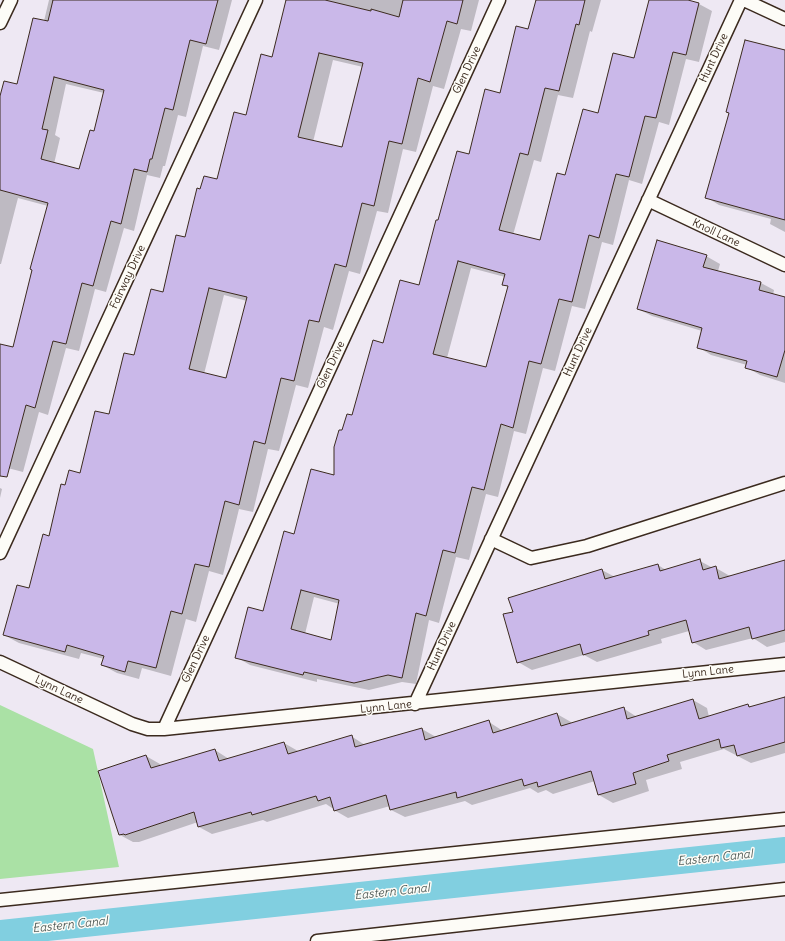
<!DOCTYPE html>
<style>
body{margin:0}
canvas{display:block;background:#eee8f3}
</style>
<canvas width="785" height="941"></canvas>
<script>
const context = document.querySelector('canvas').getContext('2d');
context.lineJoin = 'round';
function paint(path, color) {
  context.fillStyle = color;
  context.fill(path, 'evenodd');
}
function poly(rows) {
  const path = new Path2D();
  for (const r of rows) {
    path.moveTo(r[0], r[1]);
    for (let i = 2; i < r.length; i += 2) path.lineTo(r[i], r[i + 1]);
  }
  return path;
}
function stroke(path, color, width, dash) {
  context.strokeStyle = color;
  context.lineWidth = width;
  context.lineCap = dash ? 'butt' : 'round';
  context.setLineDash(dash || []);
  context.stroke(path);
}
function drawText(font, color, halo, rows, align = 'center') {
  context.font = font + ' Delius,sans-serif';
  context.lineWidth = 3;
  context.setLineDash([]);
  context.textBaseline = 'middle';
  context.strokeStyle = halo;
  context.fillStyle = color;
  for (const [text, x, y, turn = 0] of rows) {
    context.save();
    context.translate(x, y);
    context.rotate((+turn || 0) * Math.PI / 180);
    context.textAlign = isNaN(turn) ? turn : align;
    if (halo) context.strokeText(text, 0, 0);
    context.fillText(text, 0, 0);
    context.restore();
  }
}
const green = poly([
 [0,705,93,749,119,867,0,879]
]);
const shadow = poly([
 [49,0,232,0,219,50,203,46,186,117,178,115,165,166,163,166,160,178,147,175,134,231,124,228,106,292,95,289,79,351,66,348,48,415,39,412,23,472,0,466,0,346,13,348,48,206,18,198,1,264,0,264,0,101,18,85,44,21],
 [66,84,104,93,94,133,80,170,54,164,60,138,55,135],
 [287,0,479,0,471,31,461,29,444,89,433,86,416,152,403,149,388,213,377,211,360,274,349,271,333,330,324,327,308,388,296,385,279,451,268,449,253,512,239,509,223,575,209,571,196,622,186,619,171,676,142,668,139,679,117,673,102,665,104,659,81,653,79,659,19,643,4,635,30,589,50,537,66,486,81,474,110,415,186,239,201,190,217,181,273,58],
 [333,60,363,67,342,148,313,142],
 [224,295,247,301,227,379,204,374],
 [537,0,601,0,592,32,590,31,573,98,558,95,541,162,534,160,513,235,540,242,565,176,599,114,635,59,650,0,683,0,699,4,712,11,699,62,686,59,669,125,659,122,642,184,629,180,613,245,602,242,585,309,572,306,555,371,543,368,526,434,514,431,498,497,486,494,469,560,456,557,439,623,429,620,416,684,402,682,369,690,317,679,317,682,250,665,236,657,264,612,295,536,335,476,343,431,353,417,384,344,419,286,439,221,470,155,500,94,529,30],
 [471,268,505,277,504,284,509,287,486,368,447,358],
 [314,597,340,604,332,641,305,634],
 [785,51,785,232,770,224,771,219,719,205,706,197],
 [706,256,720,264,718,271,761,283,774,290,773,295,785,298,785,383,760,375,746,367,747,365,711,355,698,347,702,331,652,316,638,309],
 [0,488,2,489,0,498],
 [700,561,713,568,716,568,730,576,730,577,785,563,785,642,767,647,753,638,706,650,693,642,689,631,661,639,662,643,597,662,584,655,532,670,518,662,514,613,602,570,615,577,658,565,666,570],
 [785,698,785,753,751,763,724,749,680,762,682,769,646,780,649,791,613,803,599,795,595,781,553,794,546,790,538,793,530,788,472,805,465,801,405,817,391,810,390,806,348,818,334,810,334,808,332,808,326,804,267,822,263,820,212,834,199,827,198,822,139,842,133,842,120,835,146,756,160,764,161,767,215,750,229,759,284,743,298,751,298,752,351,736,365,745,422,729,436,737,489,722,503,731,557,714,571,722,572,724,623,708,637,717,693,700,707,708,709,717,748,705,751,707]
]);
const canal = poly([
 [0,933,785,850]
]);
const building = poly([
 [53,0,218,0,206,44,190,40,173,110,165,108,152,159,150,159,147,172,134,169,121,224,111,221,93,286,82,283,66,344,53,341,35,408,26,405,7,477,0,476,0,344,13,347,32,270,30,269,48,203,0,190,0,96,4,81,17,84,33,18,48,21,53,0],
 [54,77,104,90,94,131,90,130,79,169,41,159,48,130,42,129,54,77],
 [286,0,325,0,371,11,371,9,399,17,403,0,463,0,457,24,447,21,430,82,418,78,402,144,389,141,374,206,362,203,346,267,335,264,319,322,309,320,294,381,281,378,265,444,254,441,239,505,225,501,209,567,195,564,182,614,171,611,156,668,128,661,125,672,101,665,104,656,67,645,65,652,3,635,17,585,29,588,43,534,49,536,61,484,65,485,69,470,80,473,95,411,109,414,124,353,134,355,151,289,163,292,176,235,185,237,197,188,200,189,204,176,217,179,234,112,246,115,261,54,272,57,286,0],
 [319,53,363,63,342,147,298,137,319,53],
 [209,288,247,297,226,378,189,369,209,288],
 [536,0,585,0,579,25,576,24,559,91,545,88,528,155,520,153,499,230,540,240,557,173,565,175,583,109,598,113,613,53,634,58,649,0,688,0,699,3,686,55,673,52,656,118,645,116,629,177,616,174,599,238,589,235,572,302,559,299,541,364,529,361,513,428,501,424,484,490,472,487,455,553,443,550,426,616,416,613,402,678,388,675,354,683,304,672,303,675,235,658,248,607,263,611,284,531,294,534,311,469,334,475,334,447,339,430,342,430,347,414,352,415,373,340,383,343,400,280,419,285,436,220,438,220,457,151,469,154,485,89,500,93,516,26,528,29,536,0],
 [458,261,505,274,502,285,508,286,486,367,433,354,458,261],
 [301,590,339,600,331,640,291,629,301,590],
 [745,40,785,50,785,220,705,198,729,113,726,112,745,40],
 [657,240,707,255,703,267,761,282,759,290,785,297,785,350,777,377,745,368,747,361,697,348,702,328,637,309,657,240],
 [700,559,703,570,716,566,719,579,785,560,785,630,752,639,749,627,692,643,686,620,648,631,649,635,583,655,580,644,517,663,503,614,513,612,508,598,602,569,605,579,658,564,660,571,700,559],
 [785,697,785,742,737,756,734,745,721,748,719,739,667,755,669,761,633,773,636,784,598,795,591,771,538,787,537,782,524,786,522,779,457,798,456,792,390,810,386,795,334,811,330,797,318,801,316,796,252,815,251,812,198,827,194,812,125,835,124,834,119,835,98,771,146,755,151,768,215,749,219,761,284,742,288,754,352,735,355,747,422,728,425,740,489,720,493,733,557,713,561,726,624,707,627,719,693,699,699,719,748,704,749,707,785,697]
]);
const lane = poly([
 [744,0,785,19],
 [0,23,11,0],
 [648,200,785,265],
 [491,539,531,558,587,546,785,483],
 [0,553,256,0],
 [0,662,132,724,148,729,164,729,785,664],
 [415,704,741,0],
 [164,729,499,0],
 [0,900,785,819],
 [317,941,785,889]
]);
const streetNames = [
 ["Hunt Drive",714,58,-65],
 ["Glen Drive",467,70,-65],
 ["Knoll Lane",716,233,25],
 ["Fairway Drive",128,277,-65],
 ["Hunt Drive",578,352,-65],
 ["Glen Drive",331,365,-65],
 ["Hunt Drive",442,646,-65],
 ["Glen Drive",196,659,-65],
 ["Lynn Lane",708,672,-6],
 ["Lynn Lane",59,690,25],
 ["Lynn Lane",386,707,-6]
];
const waterNames = [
 ["Eastern Canal",715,858,-6],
 ["Eastern Canal",392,892,-6],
 ["Eastern Canal",70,925,-6]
];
paint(green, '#aae1a5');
paint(shadow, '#0003');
stroke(canal, '#81cfe0', 26);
paint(building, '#cab8e9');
stroke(building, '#3b2a1e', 1);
stroke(lane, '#3b2a1e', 15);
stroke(lane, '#fdfcf7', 12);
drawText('11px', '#3b2a1e', '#fdfcf7', streetNames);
drawText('italic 12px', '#505c58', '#fdfcf7', waterNames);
</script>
